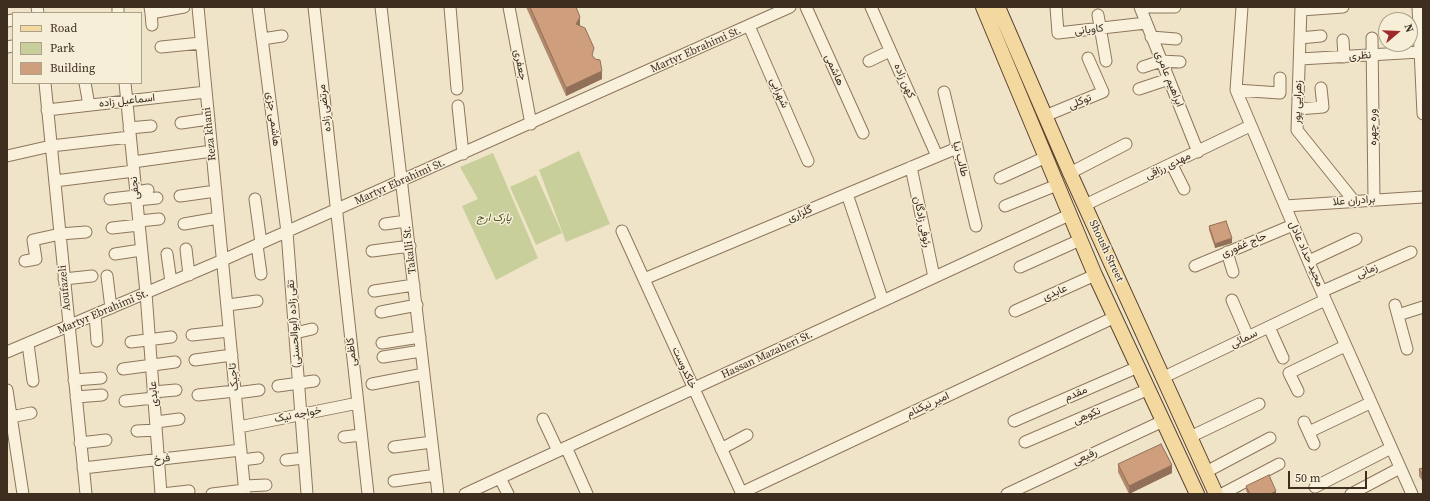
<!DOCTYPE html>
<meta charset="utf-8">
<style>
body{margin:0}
#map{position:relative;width:1430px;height:501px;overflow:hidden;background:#f0e4c8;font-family:"Source Serif 4",serif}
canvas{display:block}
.frame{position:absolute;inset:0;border:8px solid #3d2e20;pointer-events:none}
.legend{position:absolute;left:12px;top:12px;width:130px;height:72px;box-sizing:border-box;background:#f7eed8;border:1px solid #ada18e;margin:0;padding:5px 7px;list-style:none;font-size:12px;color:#3d2e20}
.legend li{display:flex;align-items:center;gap:8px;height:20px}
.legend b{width:20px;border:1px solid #ada18e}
.north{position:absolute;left:1378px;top:12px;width:40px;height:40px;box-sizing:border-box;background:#f7eed8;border:1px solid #ada18e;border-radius:50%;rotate:71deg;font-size:11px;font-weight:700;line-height:16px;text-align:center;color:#3d2e20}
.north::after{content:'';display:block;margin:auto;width:14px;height:18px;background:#9e2a2b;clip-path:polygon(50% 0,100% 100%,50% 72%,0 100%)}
.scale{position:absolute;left:1288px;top:471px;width:79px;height:18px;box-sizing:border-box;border:2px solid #3d2e20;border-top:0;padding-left:5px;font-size:12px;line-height:14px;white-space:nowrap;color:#3d2e20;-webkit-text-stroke:3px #f7eed8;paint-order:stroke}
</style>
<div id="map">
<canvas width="1430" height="501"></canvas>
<div class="frame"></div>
<ul class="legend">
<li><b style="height:5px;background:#f3d9a0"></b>Road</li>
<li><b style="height:11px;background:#c9cf9b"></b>Park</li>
<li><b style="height:11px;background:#cf9f7d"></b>Building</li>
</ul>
<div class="north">N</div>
<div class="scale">50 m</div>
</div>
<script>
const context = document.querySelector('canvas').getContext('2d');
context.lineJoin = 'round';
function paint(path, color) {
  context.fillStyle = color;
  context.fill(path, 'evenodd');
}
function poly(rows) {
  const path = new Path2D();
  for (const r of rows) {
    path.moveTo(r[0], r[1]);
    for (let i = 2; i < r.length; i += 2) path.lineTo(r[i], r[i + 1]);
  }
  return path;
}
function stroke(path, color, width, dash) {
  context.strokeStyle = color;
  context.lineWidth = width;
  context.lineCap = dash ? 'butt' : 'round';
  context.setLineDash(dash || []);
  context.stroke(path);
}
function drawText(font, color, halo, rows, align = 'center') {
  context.font = font + ' "Source Serif 4",Vazirmatn,serif';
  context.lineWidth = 3;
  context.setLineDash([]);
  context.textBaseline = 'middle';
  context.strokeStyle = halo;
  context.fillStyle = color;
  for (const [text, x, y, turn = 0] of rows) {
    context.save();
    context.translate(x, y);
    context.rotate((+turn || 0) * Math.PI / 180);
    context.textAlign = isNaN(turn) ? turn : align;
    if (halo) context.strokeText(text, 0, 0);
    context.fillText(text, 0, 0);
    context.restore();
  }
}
const green = poly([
 [579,151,610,224,566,242,539,170],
 [493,153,538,258,496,280,462,206,478,199,460,167],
 [536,175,562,233,536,245,510,187]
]);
const minor = poly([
 [37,7,38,13],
 [118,7,118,13],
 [150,7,151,13,184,7],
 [198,7,245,494],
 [258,7,287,232,307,494],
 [314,7,368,494],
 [381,7,438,494],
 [450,7,457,89],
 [509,7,531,124],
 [806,7,863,133],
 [871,7,937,156],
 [1056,7,1058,33,1146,23],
 [1140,7,1198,152],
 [1140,7,1175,7],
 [1242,7,1236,90,1313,272,1412,494],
 [1301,7,1297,130,1354,201],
 [1418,7,1423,114],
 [1301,10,1343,7],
 [151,13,152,25],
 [1098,15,1106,61],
 [7,21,13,20],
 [749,26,808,161],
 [1151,37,1176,39],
 [1300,38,1321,36],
 [1372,38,1374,200],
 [262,39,282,36],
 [1343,40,1344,57],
 [7,47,13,46],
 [161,47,201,43],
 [1300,59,1420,52],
 [869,61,890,51],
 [1143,67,1161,61,1180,62],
 [45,83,86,494],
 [85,83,89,105],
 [125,83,146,293,161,494],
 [1139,89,1169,79],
 [1236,90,1280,93,1280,78],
 [944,92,976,226],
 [458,106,463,154],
 [1298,109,1323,107,1321,88],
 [47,110,206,92],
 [1045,116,1103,92,1088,58],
 [181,123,209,119],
 [129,128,151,126],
 [7,156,51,146,130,137],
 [133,162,212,151],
 [1172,165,1184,189],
 [911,167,934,277],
 [1070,173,1126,144],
 [1000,178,1046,157],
 [55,181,134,171],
 [136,192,148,190],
 [847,194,883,301],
 [180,196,216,191],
 [110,199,136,196],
 [255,199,261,243],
 [137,200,157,198],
 [1085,205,1250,126],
 [1005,206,1057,185],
 [1285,206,1423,197],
 [139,221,159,219],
 [184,224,218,218],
 [385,224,406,221],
 [112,228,139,225],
 [622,231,742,494],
 [257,245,261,274],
 [186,249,189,275],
 [372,251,410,246],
 [1227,252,1233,272],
 [115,254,141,250],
 [167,254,171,282],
 [25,261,36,259,33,240,60,234,86,232],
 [1309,261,1356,239],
 [1195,266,1293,225],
 [1020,267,1080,240],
 [107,276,111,308],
 [64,279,92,276],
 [644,279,957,148],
 [374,291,414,285],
 [1323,291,1411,252],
 [1232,300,1248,337],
 [228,305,257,301],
 [1395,305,1407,349],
 [1015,311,1095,275],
 [381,312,417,305],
 [95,315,97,341],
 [1398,315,1423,307],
 [1269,327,1283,358],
 [295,333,312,329],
 [192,335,229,331],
 [131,342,171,337],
 [382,343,420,337],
 [28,344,33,381],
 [7,352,223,260,790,7],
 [383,357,421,351],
 [195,360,232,355],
 [123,369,175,362],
 [1162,378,1325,300],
 [74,380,101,378],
 [372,384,424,374],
 [278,386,314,381],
 [7,390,23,494],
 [1298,391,1289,373,1345,346],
 [153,392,176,390],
 [236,393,259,390],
 [198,395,235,391],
 [76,397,102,395],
 [125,401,154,398],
 [11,417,31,413],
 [543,419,558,451],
 [1014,421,1138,367],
 [156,422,179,419],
 [1304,422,1314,444],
 [239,427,358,403],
 [137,431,156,430],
 [1309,432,1370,403],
 [344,437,361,435],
 [1190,437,1259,404],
 [1025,442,1149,389],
 [80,443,106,440],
 [394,447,432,442],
 [566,447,587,494],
 [721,449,747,435],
 [242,460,258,458],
 [286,460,304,458],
 [83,468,241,450],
 [1206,472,1270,438],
 [500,478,508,494],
 [394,481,436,475],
 [245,486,266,485],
 [1315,487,1391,448],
 [741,493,1115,317],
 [162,494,189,491],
 [212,494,245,490],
 [465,494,1069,215],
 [1007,494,1163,421],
 [1222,494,1279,464],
 [1351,494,1400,468]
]);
const major = poly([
 [983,7,1095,275,1197,494],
 [998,7,1070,173,1216,494]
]);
const wall = poly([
 [526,7,576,7,580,26,602,79,566,96],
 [1209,226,1232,243,1215,248,1209,230],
 [1118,464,1172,473,1129,494,1118,472],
 [1423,468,1423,482,1419,476,1419,469],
 [1246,486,1276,494,1248,494,1246,491]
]);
const shadedWall = poly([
 [580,17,580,25,576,32,576,24],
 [602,71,602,79,566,96,566,88],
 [1232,238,1232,243,1215,248,1215,244],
 [1172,465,1172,473,1129,494,1129,486],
 [1276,491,1276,494,1270,494]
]);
const building = poly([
 [530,7,576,7,580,17,576,24,585,28,594,48,592,55,595,59,600,60,602,71,566,88,530,7],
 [1226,221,1232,238,1215,244,1209,226,1226,221],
 [1161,444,1172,465,1129,486,1118,464,1161,444],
 [1423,468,1423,476,1419,469,1423,468],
 [1269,475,1276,491,1270,494,1250,494,1246,486,1269,475]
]);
const streetNames = [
 ["کاویانی",1089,30,-6],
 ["Martyr Ebrahimi St.",696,50,-24],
 ["نظری",1360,56,-4],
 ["جعفری",520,65,79],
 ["هاشمی",834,70,66],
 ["ابراهیم عامری",1169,79,68],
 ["کهن زاده",904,81,66],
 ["شهرابی",779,93,66],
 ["اسماعیل زاده",127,101,-6],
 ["توکلی",1080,102,-23],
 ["زهرایی پور",1298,102,-88],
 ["مرتضی زاده",325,108,-97],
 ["هاشمی جزی",273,119,83],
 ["وره چهره",1373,127,-90],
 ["Reza khani",210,134,-96],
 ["طالب نیا",960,159,76],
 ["مهدی رزاقی",1168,166,-26],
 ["Martyr Ebrahimi St.",400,182,-24],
 ["نجفی",135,188,-96],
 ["برادران علا",1354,201,-4],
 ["گلزاری",800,214,-23],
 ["رئوفی زادگان",922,222,78],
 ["حاج غفوری",1244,245,-23],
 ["Takalli St.",410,250,-97],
 ["Shoush Street",1106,251,65],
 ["مجید حداد عادل",1306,254,66],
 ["زمانی",1367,271,-24],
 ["Aoufazeli",65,288,-96],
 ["عابدی",1055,293,-24],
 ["Martyr Ebrahimi St.",103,312,-23],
 ["تقی زاده (ابوالحسنی)",294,324,-94],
 ["سمائی",1244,339,-26],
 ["کاظمی",352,352,-96],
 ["Hassan Mazaheri St.",767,355,-25],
 ["خاکدوست",684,368,66],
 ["تاجیک",234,377,-96],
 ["عابدی",154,394,-94],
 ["مقدم",1076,394,-23],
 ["امیر نیکنام",928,405,-25],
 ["خواجه نیک",298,415,-11],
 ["نکوهی",1087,416,-23],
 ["رفیعی",1085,457,-25],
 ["فرخ",162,459,-6]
];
const parkNames = [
 ["پارک ارج",494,218]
];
paint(green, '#c9cf9b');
stroke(minor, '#8d765c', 13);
stroke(major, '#5b4430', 16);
stroke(minor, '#faf1dc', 11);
stroke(major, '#f3d9a0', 14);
paint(wall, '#b2896c');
paint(shadedWall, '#916f58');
paint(building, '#cf9f7d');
stroke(building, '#916f58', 1);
drawText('11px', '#3d2e20', '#f7eed8', streetNames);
drawText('italic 11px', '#4d5a26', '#f7eed8', parkNames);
</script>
